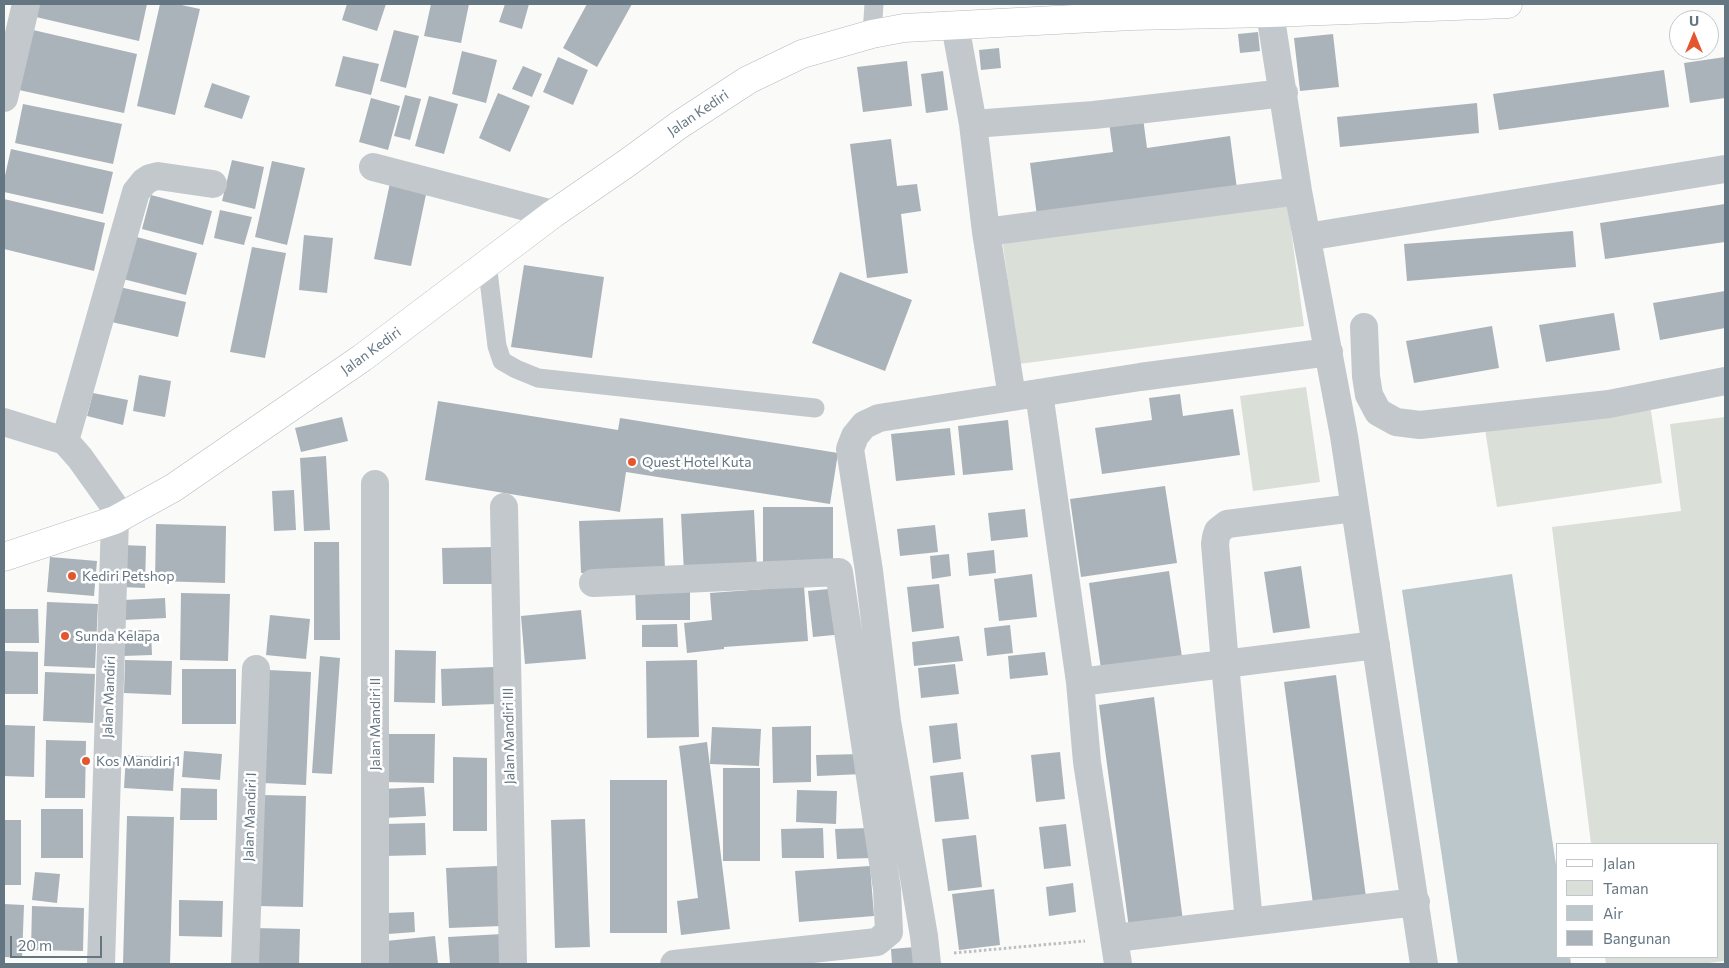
<!DOCTYPE html>
<style>
body{margin:0}
#map{position:relative;width:1729px;height:968px;overflow:hidden;background:#fafaf8;font-family:Commissioner,sans-serif}
canvas{display:block}
.frame{position:absolute;inset:0;border:5px solid #657683;pointer-events:none}
.legend{position:absolute;left:1556px;top:843px;width:162px;height:115px;box-sizing:border-box;background:#fff;border:1px solid #c1c8cd;margin:0;padding:6px 9px;list-style:none;font-size:15px;color:#657683}
.legend li{display:flex;align-items:center;gap:10px;height:25px}
.legend b{width:25px;border:1px solid #c1c8cd}
.north{position:absolute;left:1669px;top:10px;width:50px;height:50px;box-sizing:border-box;background:#fff;border:1px solid #c1c8cd;border-radius:50%;rotate:0deg;font-size:14px;font-weight:700;line-height:20px;text-align:center;color:#657683}
.north::after{content:'';display:block;margin:auto;width:18px;height:22px;background:#e4572e;clip-path:polygon(50% 0,100% 100%,50% 72%,0 100%)}
.scale{position:absolute;left:10px;top:936px;width:92px;height:22px;box-sizing:border-box;border:2px solid #657683;border-top:0;padding-left:6px;font-size:15px;line-height:18px;white-space:nowrap;color:#657683;-webkit-text-stroke:4px #fff;paint-order:stroke}
</style>
<div id="map">
<canvas width="1729" height="968"></canvas>
<div class="frame"></div>
<ul class="legend">
<li><b style="height:6px;background:#fff"></b>Jalan</li>
<li><b style="height:14px;background:#dadfd7"></b>Taman</li>
<li><b style="height:14px;background:#bbc7cb"></b>Air</li>
<li><b style="height:14px;background:#aab3b9"></b>Bangunan</li>
</ul>
<div class="north">U</div>
<div class="scale">20 m</div>
</div>
<script>
const context = document.querySelector('canvas').getContext('2d');
context.lineJoin = 'round';
function paint(path, color) {
  context.fillStyle = color;
  context.fill(path, 'evenodd');
}
function poly(rows) {
  const path = new Path2D();
  for (const r of rows) {
    path.moveTo(r[0], r[1]);
    for (let i = 2; i < r.length; i += 2) path.lineTo(r[i], r[i + 1]);
  }
  return path;
}
function stroke(path, color, width, dash) {
  context.strokeStyle = color;
  context.lineWidth = width;
  context.lineCap = dash ? 'butt' : 'round';
  context.setLineDash(dash || []);
  context.stroke(path);
}
function drawText(font, color, halo, rows, align = 'center') {
  context.font = font + ' Commissioner,sans-serif';
  context.lineWidth = 5;
  context.setLineDash([]);
  context.textBaseline = 'middle';
  context.strokeStyle = halo;
  context.fillStyle = color;
  for (const [text, x, y, turn = 0] of rows) {
    context.save();
    context.translate(x, y);
    context.rotate((+turn || 0) * Math.PI / 180);
    context.textAlign = isNaN(turn) ? turn : align;
    if (halo) context.strokeText(text, 0, 0);
    context.fillText(text, 0, 0);
    context.restore();
  }
}
const green = poly([
 [1287,200,1304,326,1019,364,1002,238],
 [1306,387,1320,482,1253,491,1240,396],
 [1650,405,1662,483,1497,507,1485,429],
 [1725,417,1725,961,1700,964,1606,964,1605,957,1718,957,1718,844,1591,844,1552,527,1681,511,1670,424]
]);
const water = poly([
 [1512,574,1558,878,1558,957,1570,957,1571,964,1458,964,1402,590]
]);
const building = poly([
 [39,4,147,4,139,41,36,17],
 [160,4,177,4,200,9,175,115,137,106],
 [347,4,386,4,377,31,342,20],
 [431,4,469,4,461,43,424,36],
 [505,4,529,4,522,29,499,22],
 [587,4,632,4,597,67,563,48],
 [33,30,137,54,124,113,19,90],
 [394,30,419,36,406,88,380,81],
 [1258,32,1260,51,1240,53,1238,34],
 [1333,34,1339,87,1300,91,1294,38],
 [999,48,1001,68,981,70,979,50],
 [462,51,497,60,486,103,452,94],
 [343,56,379,64,371,95,335,86],
 [558,57,588,70,573,105,543,92],
 [1725,57,1725,98,1690,103,1684,63],
 [907,61,912,106,863,112,857,67],
 [523,66,542,74,532,97,512,89],
 [1664,70,1669,107,1499,130,1493,94],
 [943,71,948,110,926,113,921,74],
 [212,83,250,96,242,119,204,107],
 [498,93,530,106,510,152,479,138],
 [405,95,421,99,410,140,394,136],
 [429,96,458,104,444,154,415,146],
 [371,98,400,106,388,150,359,142],
 [1477,103,1479,133,1340,147,1337,117],
 [23,104,122,124,113,164,15,143],
 [1143,118,1147,148,1230,136,1237,189,1037,216,1030,163,1113,152,1109,122],
 [891,139,897,186,917,184,921,211,901,214,908,273,867,278,850,144],
 [11,149,113,172,103,214,4,192,4,180],
 [232,160,264,167,255,209,222,201],
 [272,161,305,168,287,245,255,237],
 [391,178,428,185,411,266,374,259],
 [151,195,212,211,203,245,142,229],
 [4,199,105,223,94,271,4,249],
 [1725,204,1725,242,1605,259,1600,223],
 [220,210,252,217,244,245,214,238],
 [1573,231,1576,267,1407,281,1404,244],
 [304,235,333,238,327,293,299,290],
 [133,236,197,253,186,295,123,279],
 [252,247,286,253,265,358,230,352],
 [524,265,604,277,592,358,511,347],
 [840,272,912,300,885,371,812,343],
 [115,286,186,302,178,337,107,321],
 [1725,291,1725,328,1660,340,1653,303],
 [1614,313,1620,350,1546,362,1539,325],
 [1492,326,1499,368,1414,383,1406,341],
 [139,375,171,381,165,417,133,411],
 [93,393,128,400,123,425,87,416],
 [1180,394,1183,416,1233,409,1240,455,1102,474,1095,428,1152,420,1149,398],
 [438,401,618,430,620,418,838,453,830,504,626,472,620,512,425,480],
 [342,417,348,441,301,452,295,428],
 [1008,420,1013,470,963,475,958,426],
 [950,428,955,475,896,481,891,434],
 [326,456,330,530,304,531,300,458],
 [1165,486,1177,563,1081,577,1070,499],
 [294,490,296,530,274,531,272,491],
 [763,507,833,507,833,571,763,571],
 [1025,509,1028,537,991,541,988,513],
 [754,510,757,569,684,573,681,514],
 [663,518,665,570,581,573,579,521],
 [156,524,226,526,225,583,155,581],
 [935,525,938,552,900,556,897,529],
 [314,542,339,542,340,640,314,640],
 [122,545,146,546,145,588,121,587],
 [496,547,496,584,443,584,442,548],
 [994,550,996,573,969,576,967,553],
 [949,554,951,576,932,579,930,556],
 [50,557,97,561,94,596,47,592],
 [1301,566,1310,628,1273,633,1264,572],
 [1169,571,1182,657,1101,669,1089,583],
 [1032,574,1037,617,999,621,994,579],
 [939,584,944,628,912,632,907,587],
 [635,585,690,585,690,620,636,620],
 [804,586,808,641,724,647,724,649,687,653,684,623,712,620,710,593],
 [839,588,844,634,813,637,808,591],
 [181,593,230,594,228,661,180,660],
 [165,598,166,618,123,620,123,600],
 [47,602,98,604,95,668,44,666],
 [4,609,38,609,39,643,4,643],
 [581,610,586,659,525,664,521,616],
 [270,615,310,619,306,659,266,655],
 [677,624,678,647,642,647,642,625],
 [1010,625,1013,653,987,656,984,628],
 [123,630,151,630,152,655,123,656],
 [959,636,963,661,914,666,912,642],
 [395,650,436,651,435,703,394,702],
 [5,651,38,652,38,694,5,694],
 [1045,652,1048,675,1010,679,1008,656],
 [320,656,340,658,332,774,312,773],
 [125,660,172,661,171,695,124,693],
 [697,660,699,737,647,738,646,661],
 [955,664,959,694,921,698,918,668],
 [495,667,496,704,442,706,441,669],
 [182,669,236,669,236,724,182,724],
 [268,670,311,672,306,785,263,783],
 [45,672,95,674,93,723,43,721],
 [1336,675,1366,897,1313,904,1284,682],
 [1154,697,1183,921,1129,928,1099,705],
 [957,723,961,759,933,763,929,726],
 [4,725,35,726,34,777,4,776],
 [811,726,811,782,773,783,772,727],
 [712,727,761,729,759,766,710,764],
 [384,734,435,734,434,783,384,782],
 [46,740,86,741,85,798,45,798],
 [707,742,730,929,681,935,677,901,698,898,679,746],
 [184,751,222,754,220,780,182,777],
 [1060,752,1065,799,1036,802,1031,755],
 [863,754,863,774,817,776,816,755],
 [126,755,175,758,173,791,124,788],
 [453,757,487,758,487,831,453,831],
 [723,768,760,768,760,861,723,861],
 [963,772,969,819,935,822,930,776],
 [610,780,667,780,667,933,610,933],
 [424,787,426,816,383,818,381,789],
 [181,788,217,789,217,820,180,820],
 [797,790,837,791,836,824,796,822],
 [261,795,306,796,303,907,258,906],
 [41,809,83,809,83,858,41,858],
 [127,816,174,817,170,964,123,964],
 [585,819,590,947,555,948,551,820],
 [4,820,21,820,21,885,4,885],
 [425,823,426,855,384,856,383,824],
 [1066,824,1071,866,1044,869,1039,827],
 [823,828,824,858,782,858,781,829],
 [871,828,872,858,837,859,835,829],
 [976,835,982,887,948,891,942,839],
 [499,866,502,926,449,928,446,868],
 [870,866,874,916,799,922,795,871],
 [35,872,60,874,57,903,32,900],
 [1073,883,1076,912,1049,916,1046,887],
 [994,889,1000,945,959,950,952,894],
 [179,900,223,901,222,937,179,936],
 [4,904,24,905,22,958,4,957],
 [32,906,84,908,83,951,31,950],
 [414,912,415,932,388,934,387,913],
 [252,928,300,929,299,964,250,964],
 [502,934,504,964,450,964,448,937],
 [435,936,438,964,388,964,386,941],
 [915,947,917,964,892,964,891,949]
]);
const path = poly([
 [954,953,1085,941]
]);
const lane = poly([
 [872,34,874,4],
 [487,263,497,346,502,361,516,369,538,378,815,408]
]);
const street = poly([
 [1270,13,1298,191,1344,436,1424,964],
 [955,25,973,124,986,232,1012,397],
 [4,98,26,4],
 [973,124,1094,115,1284,93],
 [373,167,553,214],
 [986,232,1298,191],
 [1307,237,1725,169],
 [1364,327,1366,376,1369,395,1378,412,1396,422,1420,425,1609,404,1725,381],
 [1039,393,1080,682,1087,762,1118,964],
 [4,422,65,441,80,458,122,517],
 [65,441,136,192,144,182,150,178,158,176,213,184],
 [375,484,375,964],
 [504,507,513,964],
 [593,583,839,572,887,889,889,932,877,942,674,964],
 [1080,682,1376,645],
 [1249,922,1225,664,1215,544,1216,537,1218,531,1227,524,1354,508],
 [1115,938,1416,902],
 [101,964,115,520],
 [245,964,256,669],
 [927,964,924,936,887,721,869,571,850,449,855,436,864,425,879,418,1140,377,1329,352]
]);
const secondary = poly([
 [4,557,115,520,173,488,362,358,553,214,627,163,679,125,748,80,802,54,872,34,904,28,1131,16,1270,13,1508,4]
]);
const markers = [
 [632,462,5,"#e4572e"],
 [72,576,5,"#e4572e"],
 [65,636,5,"#e4572e"],
 [86,761,5,"#e4572e"]
];
const streetNames = [
 ["Jalan Kediri",698,113,-34],
 ["Jalan Kediri",371,351,-36],
 ["Jalan Mandiri",109,697,-88],
 ["Jalan Mandiri II",375,724,-90],
 ["Jalan Mandiri III",509,736,-91],
 ["Jalan Mandiri I",250,817,-88]
];
const poiNames = [
 ["Quest Hotel Kuta",642,462],
 ["Kediri Petshop",82,576],
 ["Sunda Kelapa",75,636],
 ["Kos Mandiri 1",96,761]
];
paint(green, '#dadfd7');
paint(water, '#bbc7cb');
paint(building, '#aab3b9');
stroke(secondary, '#b3babf', 29);
stroke(path, '#bbbfc2', 3, [2.5, 2.5]);
stroke(lane, '#c3c8cc', 19);
stroke(street, '#c3c8cc', 28);
stroke(secondary, '#fff', 28);
for (const [x, y, r, color] of markers) {
  const dot = new Path2D();
  dot.arc(x, y, r, 0, 2 * Math.PI);
  context.fillStyle = color;
  context.fill(dot);
  stroke(dot, '#fff', 2);
}
drawText('14px', '#657683', '#fff', streetNames);
drawText('14px', '#657683', '#fff', poiNames, 'left');
</script>
